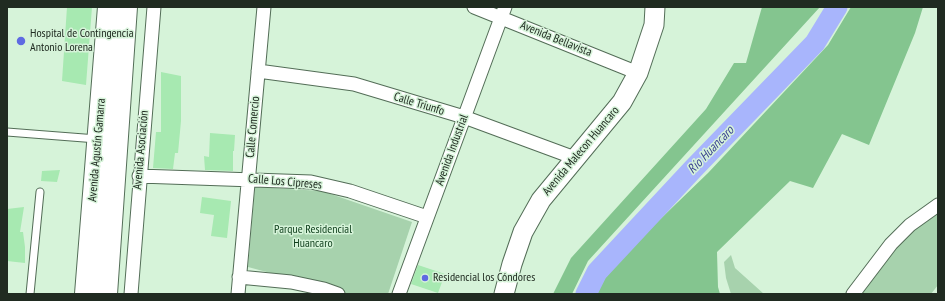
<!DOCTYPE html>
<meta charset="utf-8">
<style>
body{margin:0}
#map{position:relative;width:945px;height:301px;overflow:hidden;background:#d6f3d9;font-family:"PT Sans Narrow",sans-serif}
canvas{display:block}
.frame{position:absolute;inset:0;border:8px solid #202b21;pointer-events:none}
</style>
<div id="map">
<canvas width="945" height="301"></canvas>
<div class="frame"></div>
</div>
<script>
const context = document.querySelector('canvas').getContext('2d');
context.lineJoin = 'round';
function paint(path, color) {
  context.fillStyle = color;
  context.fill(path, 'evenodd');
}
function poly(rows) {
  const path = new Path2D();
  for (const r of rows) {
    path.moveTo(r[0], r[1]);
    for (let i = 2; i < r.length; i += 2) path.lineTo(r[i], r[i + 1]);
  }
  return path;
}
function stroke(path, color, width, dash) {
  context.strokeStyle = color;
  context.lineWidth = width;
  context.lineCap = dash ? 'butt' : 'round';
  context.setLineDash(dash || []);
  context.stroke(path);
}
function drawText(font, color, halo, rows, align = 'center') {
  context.font = font + ' "PT Sans Narrow",sans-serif';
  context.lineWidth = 3;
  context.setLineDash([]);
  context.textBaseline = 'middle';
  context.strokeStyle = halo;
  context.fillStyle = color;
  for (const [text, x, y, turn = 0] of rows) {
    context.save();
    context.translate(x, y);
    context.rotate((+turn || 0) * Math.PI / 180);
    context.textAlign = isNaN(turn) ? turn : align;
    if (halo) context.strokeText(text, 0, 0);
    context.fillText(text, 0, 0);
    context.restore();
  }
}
const green = poly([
 [255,187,322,191,412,222,388,294,349,294,248,267],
 [938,210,938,285,931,294,861,294,893,246],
 [731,255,735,268,764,294,731,294,726,278,724,262]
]);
const forest = poly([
 [762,7,820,7,588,261,572,294,553,294,571,258,706,109,734,63,746,63],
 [851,7,923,7,915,33,869,145,842,134,813,188,790,181,717,252,718,287,720,294,594,294,618,260,708,173,828,45]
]);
const river = poly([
 [586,294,597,272,693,169,815,43,837,7]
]);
const building = poly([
 [67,7,92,7,86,85,62,81],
 [161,72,181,76,181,121,178,153,175,153,173,169,153,168,156,132,161,132],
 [210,133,235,135,234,151,233,151,233,171,205,170,204,156,209,157],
 [60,170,57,182,41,181,42,171],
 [202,197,231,201,227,238,211,236,214,215,200,213],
 [24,207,20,232,23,232,25,247,25,263,7,261,7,209],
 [418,265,445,274,438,293,411,284]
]);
const lane = poly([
 [7,132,97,139],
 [30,294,40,192]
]);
const street = poly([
 [474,7,638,73],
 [258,71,354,84,464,117,575,158],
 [139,176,311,182,350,191,427,217],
 [239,277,291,282,324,289,338,294],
 [131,294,154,7],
 [238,294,264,7],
 [399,294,505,7],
 [853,294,891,244,910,225,938,205]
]);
const secondary = poly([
 [504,294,512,264,523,232,541,200,622,102,638,73,654,25,655,7]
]);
const highway = poly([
 [86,294,109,7],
 [106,294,126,7]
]);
const markers = [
 [21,41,5,"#5f6ae2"],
 [425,278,4,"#5f6ae2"]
];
const poiNames = [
 ["Hospital de Contingencia",30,34],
 ["Antonio Lorena",30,48],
 ["Residencial los Cóndores",433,278]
];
const streetNames = [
 ["Avenida Bellavista",556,39,22],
 ["Calle Triunfo",419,104,17],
 ["Calle Comercio",253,127,-85],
 ["Avenida Agustín Gamarra",97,150,-85],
 ["Avenida Asociación",141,150,-85],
 ["Avenida Industrial",452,150,-70],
 ["Avenida Malecon Huancaro",581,151,-50],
 ["Calle Los Cipreses",285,182,5]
];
const parkNames = [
 ["Parque Residencial",313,230],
 ["Huancaro",313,244]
];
const waterNames = [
 ["Río Huancaro",711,150,-46]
];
paint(green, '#a7d2ad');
paint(forest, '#84c58f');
stroke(river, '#a8b5fc', 21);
paint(building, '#a7e9b1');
stroke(lane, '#536d57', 9);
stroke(street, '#536d57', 15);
stroke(secondary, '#536d57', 21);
stroke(highway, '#536d57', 24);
stroke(lane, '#fff', 7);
stroke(street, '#fff', 13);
stroke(secondary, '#fff', 19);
stroke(highway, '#fff', 22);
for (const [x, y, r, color] of markers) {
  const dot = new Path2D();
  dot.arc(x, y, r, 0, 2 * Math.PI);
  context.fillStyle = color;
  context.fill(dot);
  stroke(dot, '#d6f3d9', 1.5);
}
drawText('12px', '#202b21', '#d6f3d9', poiNames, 'left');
drawText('12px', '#202b21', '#d6f3d9', streetNames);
drawText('12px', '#0e3e1b', '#d6f3d9', parkNames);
drawText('italic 13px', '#394091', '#d6f3d9', waterNames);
</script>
